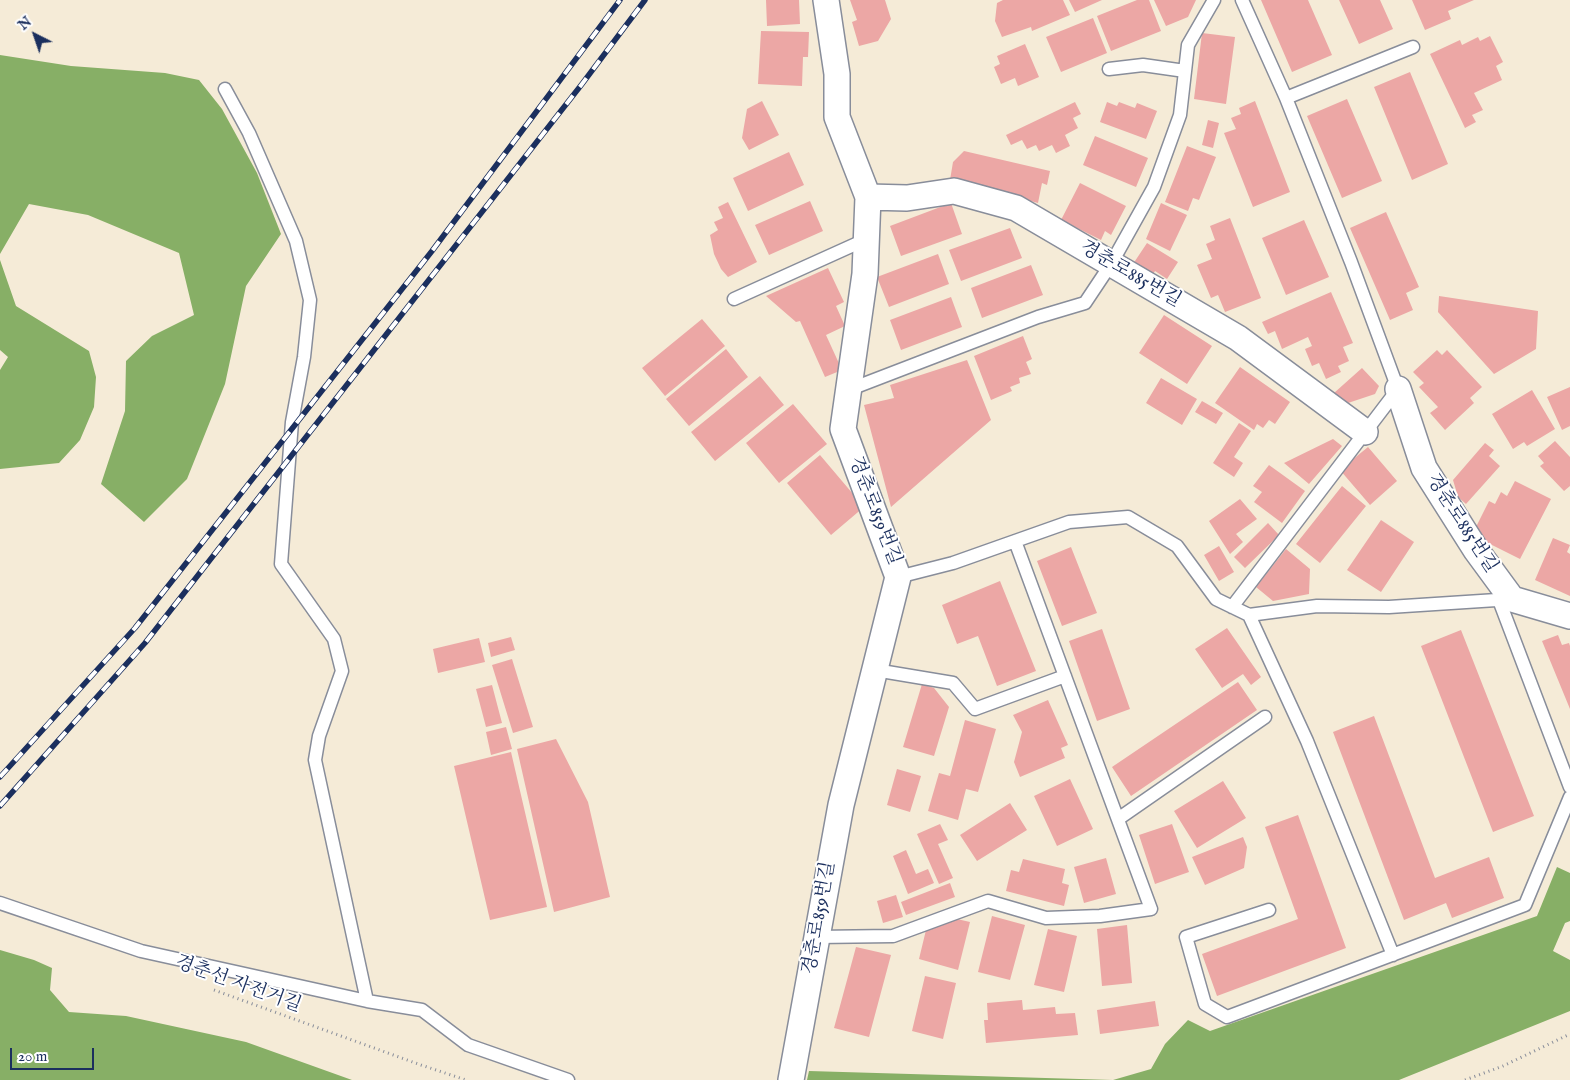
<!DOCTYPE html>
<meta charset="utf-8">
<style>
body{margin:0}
#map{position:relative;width:1570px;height:1080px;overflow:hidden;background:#f5ebd7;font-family:"IM FELL English",serif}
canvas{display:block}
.north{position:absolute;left:10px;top:10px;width:50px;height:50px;-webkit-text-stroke:4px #fff;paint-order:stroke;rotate:319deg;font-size:14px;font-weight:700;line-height:20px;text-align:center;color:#1b2f5e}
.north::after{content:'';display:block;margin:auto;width:18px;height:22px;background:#1b2f5e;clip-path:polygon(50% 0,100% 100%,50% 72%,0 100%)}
.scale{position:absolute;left:10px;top:1048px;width:84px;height:22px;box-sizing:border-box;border:2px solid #1b2f5e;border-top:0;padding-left:6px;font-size:15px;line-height:18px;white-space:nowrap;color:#1b2f5e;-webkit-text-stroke:4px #fff;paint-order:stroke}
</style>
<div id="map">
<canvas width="1570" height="1080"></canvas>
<div class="north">N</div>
<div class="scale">20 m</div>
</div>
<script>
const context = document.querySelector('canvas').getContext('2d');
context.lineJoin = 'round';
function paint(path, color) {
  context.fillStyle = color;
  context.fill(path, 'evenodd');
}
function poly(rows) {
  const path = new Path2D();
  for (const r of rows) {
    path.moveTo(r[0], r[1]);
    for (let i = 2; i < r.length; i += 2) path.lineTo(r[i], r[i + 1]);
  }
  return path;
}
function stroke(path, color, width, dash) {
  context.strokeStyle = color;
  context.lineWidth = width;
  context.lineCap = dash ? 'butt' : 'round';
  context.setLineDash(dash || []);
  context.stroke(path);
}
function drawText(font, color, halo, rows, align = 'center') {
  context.font = font + ' "IM FELL English","Noto Serif KR",serif';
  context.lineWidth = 4;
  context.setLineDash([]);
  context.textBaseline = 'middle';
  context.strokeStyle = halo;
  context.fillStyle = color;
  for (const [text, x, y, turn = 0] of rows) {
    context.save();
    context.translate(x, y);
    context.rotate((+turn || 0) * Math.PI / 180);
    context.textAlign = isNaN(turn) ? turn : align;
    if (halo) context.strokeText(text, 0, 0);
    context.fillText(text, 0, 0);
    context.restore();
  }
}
const forest = poly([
 [0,55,71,66,165,73,199,80,222,109,257,173,281,234,246,286,225,384,187,479,144,522,101,484,125,411,126,361,152,336,194,315,179,253,88,215,29,204,0,254],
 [0,260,16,306,89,351,96,377,94,407,80,440,59,463,0,469,0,370,8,357,0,350],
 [1557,867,1570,873,1570,921,1565,923,1553,951,1570,960,1570,1011,1399,1080,807,1080,809,1071,1113,1080,1151,1069,1165,1044,1188,1020,1210,1031,1537,916],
 [0,950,34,960,52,968,50,990,69,1012,126,1016,246,1042,352,1080,0,1080]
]);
const building = poly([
 [766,0,799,0,800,24,767,26],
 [850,0,885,0,891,19,878,41,859,46,852,22,857,20],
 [1003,0,1063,0,1070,15,1032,31,1031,27,1002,37,995,21,997,3],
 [1069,0,1102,0,1075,12],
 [1137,0,1149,0,1161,31,1111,51,1097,16],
 [1154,0,1196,0,1188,17,1166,26],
 [1261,0,1308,0,1332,55,1292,72],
 [1339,0,1380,0,1393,29,1359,44],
 [1412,0,1474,0,1448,11,1451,19,1425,30],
 [1093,18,1107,53,1061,72,1046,37],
 [761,31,809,32,808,57,803,57,802,86,758,84],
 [1202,33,1235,37,1226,104,1194,99],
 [1490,36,1503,62,1496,66,1502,80,1474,93,1483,110,1472,115,1476,122,1465,128,1430,54,1460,40,1462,45,1478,37,1480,41],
 [1025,44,1039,77,1018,86,1015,78,1001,84,994,67,1000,64,997,56],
 [1410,72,1448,164,1412,180,1374,87],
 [1347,99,1382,181,1342,198,1307,116],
 [762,101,779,135,749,150,742,138,747,109],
 [1255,101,1290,192,1253,207,1224,133,1236,129,1231,118,1241,114,1239,108],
 [1075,102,1081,114,1073,118,1078,128,1065,135,1070,146,1056,153,1052,145,1039,151,1036,145,1027,149,1022,140,1011,145,1006,135],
 [1107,102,1117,106,1119,102,1135,108,1137,103,1157,111,1146,139,1100,122],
 [1208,120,1219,123,1213,148,1202,145],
 [1095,136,1148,158,1136,187,1083,165],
 [1187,146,1216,157,1199,200,1193,198,1188,211,1165,202],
 [964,151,1050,171,1047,185,1042,183,1038,203,950,180,953,162],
 [789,152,804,185,748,211,733,178],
 [1080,183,1126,206,1111,235,1105,231,1101,240,1061,220],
 [810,201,823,231,769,255,755,225],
 [728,202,757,262,728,277,721,269,714,254,710,235,718,230,714,222,723,218,718,207],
 [951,203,962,234,901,256,890,226],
 [1161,203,1187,215,1170,251,1146,239],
 [1386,212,1419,287,1406,293,1413,310,1390,320,1350,228],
 [1230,218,1261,298,1225,312,1218,295,1211,298,1197,265,1212,259,1206,244,1215,240,1210,226],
 [1304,220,1329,277,1286,295,1262,238],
 [1010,228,1022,258,961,281,949,250],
 [1147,243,1178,262,1167,279,1155,271,1152,276,1133,264],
 [938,254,949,284,889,307,877,277],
 [1031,265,1043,295,982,318,971,288],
 [828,268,844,302,836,306,845,326,826,335,842,370,825,377,800,321,796,322,766,296],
 [1331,292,1353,343,1343,347,1349,361,1338,366,1341,372,1326,379,1319,363,1312,366,1305,349,1312,346,1308,337,1282,349,1275,331,1268,334,1262,322],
 [1439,296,1538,311,1536,349,1494,374,1438,312],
 [951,297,962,327,901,350,890,320],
 [1164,315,1212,346,1187,384,1139,353],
 [702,319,725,346,665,396,642,368],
 [1023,336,1032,359,1026,362,1031,374,1019,378,1020,383,1010,387,1012,391,991,400,974,356],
 [726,349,748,377,689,426,666,399],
 [1437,350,1442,355,1447,350,1482,387,1470,398,1474,403,1445,430,1430,413,1438,407,1419,387,1424,383,1413,372],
 [967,360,991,420,891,507,864,405,894,398,890,385],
 [1240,367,1290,402,1275,424,1269,420,1263,428,1257,424,1254,430,1215,403],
 [1362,368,1379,386,1375,394,1345,404,1334,393],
 [760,376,784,405,715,461,691,432],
 [1161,378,1197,399,1182,425,1146,403],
 [1570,387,1570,426,1562,430,1547,397],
 [1532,390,1555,429,1527,446,1524,442,1513,449,1492,414],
 [1202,401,1223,413,1216,424,1195,412],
 [793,404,827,444,779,483,746,443],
 [1239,423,1251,431,1234,457,1243,463,1234,477,1213,463],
 [1333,439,1342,446,1309,484,1284,463],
 [1555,441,1570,457,1570,486,1564,491,1540,466,1544,463,1538,456],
 [1485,443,1494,450,1489,456,1500,466,1466,504,1458,497,1453,480],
 [1368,447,1397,481,1370,505,1340,470],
 [820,455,864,507,831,535,787,483],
 [1269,465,1305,491,1282,523,1254,502,1262,492,1253,486],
 [1515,481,1551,499,1520,559,1472,535,1489,501,1495,504,1501,492,1507,496],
 [1342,486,1366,506,1320,563,1296,544],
 [1240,499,1257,519,1236,534,1243,542,1230,554,1209,521],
 [1381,520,1414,542,1381,592,1347,570],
 [1268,523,1279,535,1245,568,1234,557],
 [1553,538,1570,545,1567,552,1570,554,1570,596,1535,580],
 [1219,546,1234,572,1219,581,1204,555],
 [1071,547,1097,613,1062,626,1037,561],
 [1286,549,1310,569,1309,594,1273,601,1256,587],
 [1000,581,1036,671,997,686,978,636,957,644,942,605],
 [1227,628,1261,677,1251,685,1243,674,1222,688,1195,649],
 [1102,629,1130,709,1097,721,1069,641],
 [1461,630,1534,816,1493,832,1421,646],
 [1558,635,1562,645,1569,643,1570,646,1570,709,1542,641],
 [511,637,515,650,491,657,488,643],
 [479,638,485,662,438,673,433,649],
 [512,659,533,727,513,733,492,665],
 [1238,682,1257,710,1131,796,1112,767],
 [922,684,934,688,949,707,934,756,903,747],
 [492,685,502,723,486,727,476,689],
 [1048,700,1068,745,1061,748,1065,758,1020,777,1014,762,1022,732,1013,715],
 [1374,716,1435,878,1489,857,1504,898,1452,918,1446,903,1404,920,1333,732],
 [965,720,996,729,978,792,966,789,958,820,928,811,939,773,950,776],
 [506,727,512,749,491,755,486,732],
 [556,739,588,802,610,897,554,912,517,749],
 [511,752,547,907,490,920,454,766],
 [897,769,921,776,910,812,887,805],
 [1070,779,1093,829,1057,846,1034,796],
 [1223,781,1246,818,1197,848,1174,811],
 [1010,803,1027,830,977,861,960,835],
 [1298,815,1346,948,1217,996,1202,954,1298,919,1265,827],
 [940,824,948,840,938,844,953,878,939,884,917,834],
 [1172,824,1189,872,1155,884,1139,835],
 [1243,837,1247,847,1244,868,1205,885,1192,857],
 [906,850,916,874,928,869,934,883,908,894,893,856],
 [1106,858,1116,894,1084,903,1074,867],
 [1023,859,1065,869,1062,883,1069,885,1064,906,1006,891,1011,870,1019,872],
 [950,883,955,897,906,915,901,902],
 [896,895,903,917,883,923,877,901],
 [992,916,1025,925,1010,980,978,972],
 [957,919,970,922,958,970,919,959,926,930],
 [1127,925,1132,983,1102,986,1097,929],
 [1048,929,1077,936,1064,992,1034,985],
 [856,947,891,955,869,1037,834,1028],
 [925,976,956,983,943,1039,912,1031],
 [1022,1000,1023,1010,1055,1007,1056,1014,1075,1013,1078,1035,986,1043,984,1020,988,1020,987,1003],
 [1155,1001,1159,1026,1100,1034,1097,1010]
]);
const path = poly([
 [214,990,421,1065,466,1080],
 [1465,1080,1503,1066,1570,1034]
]);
const service = poly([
 [1109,69,1143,65,1185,71],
 [225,89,249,133,296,241,310,300,304,357,292,422,281,564,334,639,342,671,319,736,315,760,367,1001],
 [1286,98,1413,47],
 [734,299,867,239],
 [848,390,1038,317,1085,303,1111,264,1154,187,1180,115,1188,45,1214,0],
 [898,577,953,563,1069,522,1128,517,1177,546,1216,599,1249,615,1317,606,1389,607,1512,599],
 [1499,600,1570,787],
 [1232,607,1398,389,1351,262,1286,98,1242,0],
 [1249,615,1307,741,1393,955],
 [875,670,953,683,975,709,1065,676],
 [1118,819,1265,717],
 [0,903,141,951,367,1001,422,1010,468,1045,568,1080],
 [1269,910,1186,937,1205,1004,1227,1017,1525,905,1570,797],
 [816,937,893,936,988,901,1046,918,1100,916,1151,909,1015,541]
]);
const minor = poly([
 [868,197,907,198,954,191,1016,208,1238,338,1365,432],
 [1398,389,1424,468,1476,550,1512,599,1570,616],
 [791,1080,841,805,898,577,843,429,865,274,868,197,837,117,837,74,826,0]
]);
const rail = poly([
 [0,777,135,628,432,251,620,0],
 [0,806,145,643,582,84,645,0]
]);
const streetNames = [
 ["경춘로885번길",1130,275,30],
 ["경춘로859번길",874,511,69],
 ["경춘로885번길",1461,524,57],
 ["경춘로859번길",820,918,-80],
 ["경춘선 자전거길",238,985,20]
];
paint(forest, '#87af66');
paint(building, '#eca7a5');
stroke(service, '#888d9a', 15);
stroke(minor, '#888d9a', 28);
stroke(path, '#888d9a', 3, [1, 4]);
stroke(service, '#fff', 12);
stroke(minor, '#fff', 25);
stroke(rail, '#1b2f5e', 5.5);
stroke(rail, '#fff', 4, [11]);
drawText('19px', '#1b2f5e', '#fff', streetNames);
</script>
